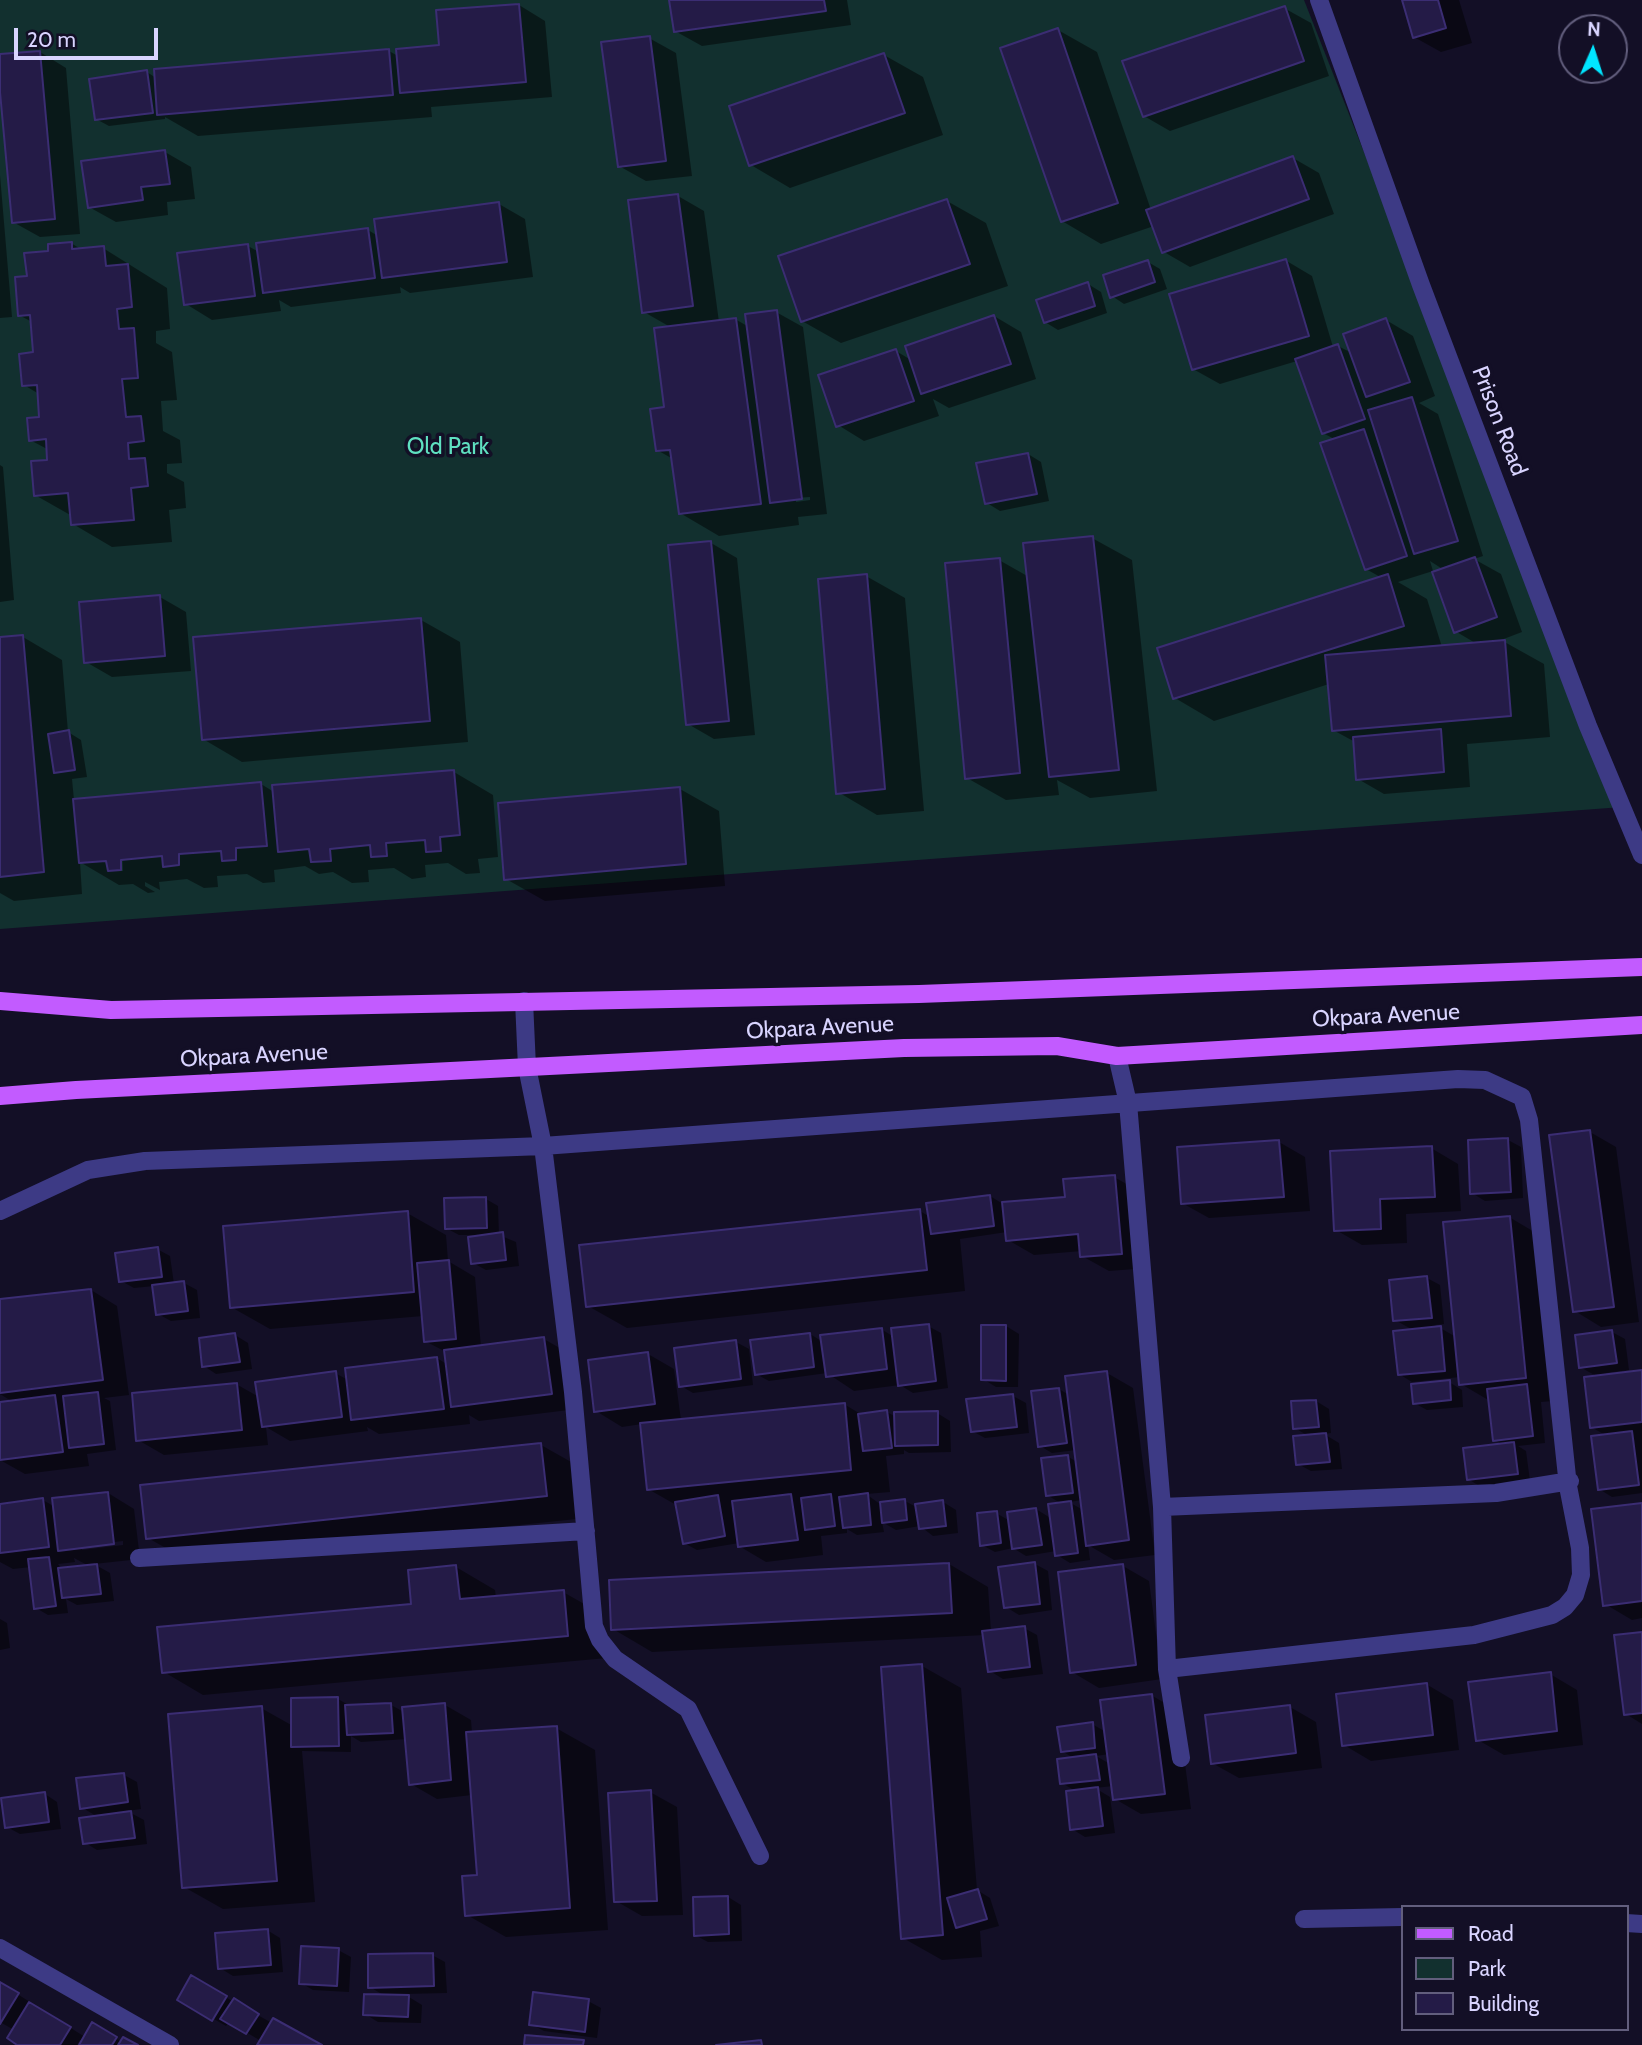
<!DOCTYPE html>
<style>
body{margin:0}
#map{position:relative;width:1642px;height:2045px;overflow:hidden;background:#130f26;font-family:Cabin,sans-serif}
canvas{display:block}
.legend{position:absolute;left:1401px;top:1905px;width:228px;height:126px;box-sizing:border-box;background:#130f26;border:2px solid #625e7d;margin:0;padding:9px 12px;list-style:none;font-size:21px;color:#d9d4ff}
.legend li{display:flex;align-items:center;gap:14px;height:35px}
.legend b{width:35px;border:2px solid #625e7d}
.north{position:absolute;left:1558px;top:14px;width:70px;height:70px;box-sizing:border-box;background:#130f26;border:2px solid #625e7d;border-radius:50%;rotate:3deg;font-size:19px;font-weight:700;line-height:28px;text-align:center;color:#d9d4ff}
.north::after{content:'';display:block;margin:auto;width:24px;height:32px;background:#00e5ff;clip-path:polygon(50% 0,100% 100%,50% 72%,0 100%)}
.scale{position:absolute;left:14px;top:28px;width:144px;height:32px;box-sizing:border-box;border:4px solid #d9d4ff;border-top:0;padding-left:9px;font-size:21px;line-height:24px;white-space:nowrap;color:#d9d4ff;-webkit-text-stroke:5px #130f26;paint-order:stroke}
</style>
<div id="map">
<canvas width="1642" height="2045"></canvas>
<ul class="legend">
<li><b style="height:9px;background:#c25bff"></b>Road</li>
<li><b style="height:19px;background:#12302f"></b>Park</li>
<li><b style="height:19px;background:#241b47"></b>Building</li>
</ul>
<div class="north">N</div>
<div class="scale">20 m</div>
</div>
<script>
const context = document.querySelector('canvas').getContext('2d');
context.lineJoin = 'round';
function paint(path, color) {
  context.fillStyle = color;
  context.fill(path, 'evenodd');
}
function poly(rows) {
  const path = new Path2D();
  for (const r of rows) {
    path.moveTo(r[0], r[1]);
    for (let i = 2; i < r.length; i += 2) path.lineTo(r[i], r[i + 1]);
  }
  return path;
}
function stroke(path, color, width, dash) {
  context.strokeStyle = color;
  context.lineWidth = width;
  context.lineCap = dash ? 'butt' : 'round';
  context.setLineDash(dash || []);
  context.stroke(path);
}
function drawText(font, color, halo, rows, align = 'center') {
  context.font = font + ' Cabin,sans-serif';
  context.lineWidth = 7;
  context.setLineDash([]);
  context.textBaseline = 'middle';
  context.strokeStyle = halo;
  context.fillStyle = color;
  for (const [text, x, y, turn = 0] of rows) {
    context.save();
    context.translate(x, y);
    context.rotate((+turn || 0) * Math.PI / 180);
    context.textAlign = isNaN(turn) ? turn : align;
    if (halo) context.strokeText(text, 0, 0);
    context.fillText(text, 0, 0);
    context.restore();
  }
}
const green = poly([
 [0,0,1304,0,1622,807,0,929]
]);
const shadow = poly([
 [671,0,847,0,851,25,702,46,675,31],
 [1404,0,1459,0,1472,43,1441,52,1414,37],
 [519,5,545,21,552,97,431,107,432,117,198,136,165,117,165,119,109,126,96,119,147,72,156,78,389,51,398,56,440,47],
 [1284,8,1311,23,1329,76,1170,131,1144,116],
 [1058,30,1097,52,1151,210,1293,158,1319,173,1334,214,1190,267,1164,252,1154,226,1101,244,1062,221],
 [649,38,676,53,692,176,646,181,619,166],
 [40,52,66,68,80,234,40,237,13,222,0,55],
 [884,55,923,77,943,135,790,188,751,165],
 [165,152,191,167,195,199,167,202,168,215,116,222,89,207],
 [0,175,12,317,0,318],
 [678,196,704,211,719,322,735,319,749,327,776,312,803,327,827,514,798,517,799,525,719,536,680,513,673,459,657,450,666,408,672,328,644,312],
 [810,497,810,500,796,502,796,498],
 [947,201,986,223,1008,286,841,343,802,321],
 [499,204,525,219,533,277,410,293,400,287,401,293,291,307,279,300,281,311,212,320,186,304,248,246,259,252,368,230,378,236],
 [71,243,82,250,103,248,167,288,170,329,156,331,156,343,172,352,177,400,161,401,163,431,180,440,182,463,167,464,167,473,184,482,186,508,169,510,172,542,112,547,73,524,72,516,35,495,49,462,49,450,30,440,41,419,39,394,24,385,35,354,32,322,19,315,29,277,50,252],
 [1285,260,1312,276,1333,347,1338,346,1352,353,1386,320,1413,336,1435,396,1419,403,1438,414,1483,556,1474,559,1501,574,1522,632,1501,640,1544,664,1550,737,1467,744,1470,787,1384,794,1358,779,1355,742,1333,730,1329,684,1214,721,1175,698,1382,578,1366,569,1336,440,1323,433,1297,361,1220,384,1193,369],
 [1430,561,1444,570,1455,631,1477,644,1442,647,1427,599,1398,582,1433,571],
 [1148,262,1160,269,1167,289,1124,304,1112,296],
 [1088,284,1101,292,1107,313,1058,330,1045,322],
 [994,316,1021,332,1036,379,949,408,933,399,939,416,864,441,838,425,896,351,911,360],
 [1028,454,1041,462,1049,501,1000,511,987,503],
 [0,465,3,467,14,600,0,602],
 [1092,538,1132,560,1157,791,1090,798,1057,780,1059,795,1006,800,967,778,999,560,1029,577],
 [711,543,737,558,755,735,714,739,688,724],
 [866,576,905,598,924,811,877,815,838,792],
 [160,597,186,612,191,671,112,677,86,662],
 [421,620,460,642,468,742,242,762,203,739],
 [23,637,62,660,68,732,81,740,87,777,72,779,74,800,261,784,274,792,454,772,493,795,498,857,478,859,480,873,466,874,448,863,425,865,426,877,412,879,394,868,368,870,369,882,352,883,333,872,319,874,305,866,274,870,275,882,263,883,247,874,217,876,218,887,204,888,187,879,159,882,160,890,145,882,145,886,155,892,148,893,133,884,119,885,80,862,82,894,14,901,0,893,0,639],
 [119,851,122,851,123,871,119,871],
 [680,789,719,811,725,886,545,901,506,879],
 [1590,1132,1616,1147,1639,1322,1601,1327,1575,1311],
 [1508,1140,1521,1147,1523,1198,1485,1201,1472,1193],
 [1279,1142,1305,1157,1310,1211,1209,1218,1182,1203],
 [1431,1148,1458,1164,1461,1211,1406,1214,1407,1243,1362,1245,1336,1230],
 [1114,1177,1141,1192,1148,1268,1109,1271,1082,1256,1082,1251,1034,1255,1008,1240,1007,1232,960,1239,965,1291,627,1328,588,1306,920,1211,930,1217,990,1196,1003,1204,1066,1199],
 [486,1199,498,1206,499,1235,516,1242,519,1266,486,1270,473,1263,480,1235,459,1235,446,1228],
 [407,1213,446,1235,448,1261,475,1277,481,1347,544,1339,570,1354,577,1409,479,1421,469,1415,470,1424,379,1434,367,1427,368,1431,290,1441,266,1427,268,1445,164,1455,138,1440,236,1384,259,1397,335,1373,348,1380,437,1358,448,1365,446,1352,425,1341,423,1316,270,1329,231,1307],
 [1509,1217,1548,1240,1564,1400,1541,1402,1545,1443,1518,1446,1526,1451,1530,1481,1481,1487,1468,1479,1503,1445,1495,1440,1490,1401,1461,1384,1460,1377,1412,1382,1399,1374,1413,1330,1395,1320,1427,1278,1440,1285,1444,1324,1435,1325,1456,1337],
 [157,1249,170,1256,174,1284,184,1283,197,1290,200,1318,171,1321,158,1314,154,1286,134,1288,121,1281],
 [91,1290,117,1306,129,1395,104,1398,110,1401,116,1450,87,1454,89,1466,25,1474,0,1460,0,1403,13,1402,0,1394,0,1301],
 [928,1326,941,1333,948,1388,913,1393,900,1385,854,1391,827,1373,769,1381,756,1374,810,1334,823,1342,881,1329,894,1337],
 [1006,1326,1019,1334,1018,1387,996,1387,983,1379],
 [1612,1332,1625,1339,1629,1370,1606,1373,1607,1376,1642,1372,1642,1493,1612,1497,1599,1489,1607,1436,1591,1427,1598,1377,1580,1367],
 [235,1335,248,1343,252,1369,216,1374,204,1366],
 [736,1342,749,1349,753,1385,693,1393,681,1386],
 [648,1354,674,1369,681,1420,844,1404,862,1415,887,1412,896,1417,937,1413,950,1421,951,1452,909,1453,904,1450,904,1454,886,1456,890,1492,866,1494,880,1504,905,1501,918,1508,943,1502,956,1510,958,1533,933,1536,920,1526,896,1530,882,1522,884,1532,857,1535,847,1529,847,1533,821,1536,823,1555,766,1562,739,1546,739,1543,697,1550,684,1543,678,1506,648,1489,642,1424,622,1427,596,1411],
 [1107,1373,1133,1388,1155,1555,1114,1560,1088,1545,1090,1560,1070,1563,1057,1555,1056,1551,1026,1556,1013,1548,995,1552,982,1545,996,1513,1010,1521,1036,1509,1052,1519,1062,1504,1047,1495,1067,1456,1077,1462,1076,1450,1052,1453,1040,1446,1059,1389,1069,1395],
 [1082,1500,1083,1510,1069,1502],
 [1449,1382,1462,1390,1463,1407,1427,1410,1414,1403],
 [1013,1396,1026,1403,1029,1433,985,1438,972,1431],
 [1316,1401,1329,1409,1331,1433,1324,1434,1339,1443,1342,1469,1311,1471,1298,1464,1310,1437,1295,1428],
 [541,1445,580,1467,586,1518,187,1560,148,1538],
 [108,1493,134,1509,140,1559,94,1564,110,1573,114,1601,77,1605,66,1599,68,1613,48,1615,36,1608,31,1567,13,1569,0,1562,0,1505,43,1500,55,1507],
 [123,1541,123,1545,82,1550,82,1546],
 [74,1558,89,1566,62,1569,58,1564,75,1562],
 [1642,1504,1642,1618,1632,1620,1605,1604],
 [949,1564,988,1587,991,1632,1024,1628,1037,1635,1043,1674,1003,1679,990,1671,985,1635,652,1652,613,1629],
 [1035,1564,1048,1571,1052,1610,1019,1615,1006,1607],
 [1123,1566,1149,1581,1162,1679,1099,1688,1072,1672],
 [456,1567,495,1590,496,1598,563,1592,602,1614,607,1658,203,1695,164,1672,413,1606],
 [0,1619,7,1623,10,1648,0,1650],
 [1642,1633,1642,1724,1626,1714],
 [922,1666,961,1688,977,1890,990,1898,999,1926,980,1931,982,1957,942,1960,903,1938],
 [1550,1674,1577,1690,1583,1745,1504,1755,1478,1740],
 [1426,1684,1453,1700,1459,1750,1371,1761,1344,1745],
 [1151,1695,1178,1711,1191,1809,1141,1814,1115,1799,1113,1786,1095,1788,1110,1797,1115,1833,1085,1837,1072,1829,1077,1792,1062,1783,1075,1759,1062,1751,1092,1724,1106,1732],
 [1109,1754,1110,1764,1096,1756],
 [338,1699,352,1707,391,1705,404,1712,445,1705,471,1720,472,1733,556,1728,595,1750,608,1930,506,1937,467,1915,478,1877,472,1795,437,1799,411,1784,407,1739,361,1742,351,1736,351,1752,302,1751,315,1902,223,1909,184,1887,261,1708,293,1726],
 [1290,1707,1316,1722,1322,1768,1239,1778,1212,1763],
 [124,1775,137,1782,141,1809,127,1811,144,1820,147,1844,97,1850,84,1842,98,1817,81,1807],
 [650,1792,677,1807,683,1915,642,1916,616,1901],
 [45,1794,57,1802,61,1829,20,1834,7,1827],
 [728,1897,741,1905,742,1941,708,1942,695,1935],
 [267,1930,280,1938,283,1972,233,1976,220,1968],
 [338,1950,351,1957,349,1992,313,1990,301,1983],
 [432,1955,445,1962,447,1993,404,1994,422,2005,421,2023,378,2022,365,2014,385,1996,370,1987],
 [191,1978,272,2023,318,2045,259,2045,261,2041,229,2022,226,2026,179,1999],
 [0,1983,85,2037,92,2025,122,2042,135,2045,81,2045,83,2042,80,2040,77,2045,21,2045,14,2030,0,2022],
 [588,2001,601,2008,597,2038,544,2031,531,2024]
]);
const building = poly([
 [669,0,824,0,826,11,674,32,669,0],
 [1402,0,1438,0,1446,28,1413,38,1402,0],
 [519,4,526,82,400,93,396,49,439,45,436,10,519,4],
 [1285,6,1304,61,1143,117,1122,61,1285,6],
 [1058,28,1118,203,1061,222,1000,48,1058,28],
 [650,36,666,161,618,167,601,42,650,36],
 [389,49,393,95,157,115,154,69,389,49],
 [40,51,55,219,12,223,0,92,0,54,40,51],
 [884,53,905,113,749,166,729,106,884,53],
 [147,70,153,113,95,120,89,79,147,70],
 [165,150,170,184,141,187,143,200,88,208,81,161,165,150],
 [1293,156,1309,199,1162,253,1146,210,1293,156],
 [678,194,693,306,642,313,628,200,678,194],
 [947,199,970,264,801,322,778,256,947,199],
 [499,202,507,262,382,278,374,219,499,202],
 [368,228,375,278,263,293,256,243,368,228],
 [72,242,72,249,104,246,106,266,128,264,132,307,117,309,119,329,134,328,138,378,122,379,126,417,141,416,144,441,128,443,129,459,145,458,148,486,131,488,134,520,71,525,68,493,34,496,31,461,47,460,46,439,29,441,27,418,39,417,37,385,22,386,19,354,33,352,30,315,18,316,15,277,27,276,24,253,48,251,48,244,72,242],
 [248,244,255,296,184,305,177,253,248,244],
 [1286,259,1309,336,1192,370,1169,294,1286,259],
 [1148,260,1155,282,1110,298,1103,275,1148,260],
 [1088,282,1095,306,1044,323,1036,300,1088,282],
 [777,310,802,499,770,503,745,314,777,310],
 [994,315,1011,364,921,394,905,346,994,315],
 [736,318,761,504,679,514,670,450,656,451,650,409,664,407,654,328,736,318],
 [1386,318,1410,382,1366,397,1343,334,1386,318],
 [1338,344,1365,419,1322,434,1295,359,1338,344],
 [896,349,914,401,836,427,818,375,896,349],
 [1412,397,1458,541,1414,554,1368,410,1412,397],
 [1364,429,1407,556,1365,570,1320,443,1364,429],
 [1028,453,1037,494,985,504,976,463,1028,453],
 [1093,536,1119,770,1049,777,1023,543,1093,536],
 [711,541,729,721,686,725,668,545,711,541],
 [1475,557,1497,617,1454,633,1432,572,1475,557],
 [1000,558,1020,773,965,779,945,563,1000,558],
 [867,574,885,789,836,794,818,579,867,574],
 [1388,574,1404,626,1173,699,1157,648,1388,574],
 [160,595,165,656,84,663,79,602,160,595],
 [421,618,430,721,202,740,193,637,421,618],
 [23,635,44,872,0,877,0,637,23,635],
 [1505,640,1511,716,1332,731,1325,655,1505,640],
 [1441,729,1444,772,1356,780,1353,737,1441,729],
 [69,730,75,770,54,773,48,734,69,730],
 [454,770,460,835,440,837,441,851,426,852,425,840,386,843,387,856,371,857,370,845,330,849,331,861,311,862,309,849,278,852,272,785,454,770],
 [261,782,267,846,236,848,236,860,222,861,221,851,179,854,179,865,163,867,162,856,121,860,121,870,108,871,106,861,79,863,73,799,261,782],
 [680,787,686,864,504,880,498,803,680,787],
 [1590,1130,1614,1307,1573,1312,1549,1135,1590,1130],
 [1508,1138,1511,1192,1470,1194,1468,1140,1508,1138],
 [1279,1140,1284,1197,1181,1204,1177,1147,1279,1140],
 [1432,1146,1435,1197,1380,1199,1381,1229,1334,1231,1330,1151,1432,1146],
 [1115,1175,1122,1254,1080,1257,1078,1234,1006,1241,1002,1202,1065,1197,1063,1179,1115,1175],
 [990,1195,994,1226,931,1234,926,1203,990,1195],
 [486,1197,487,1228,445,1229,444,1198,486,1197],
 [920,1209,927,1270,586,1307,579,1245,920,1209],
 [408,1211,414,1292,230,1308,223,1226,408,1211],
 [1510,1216,1526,1378,1459,1385,1443,1222,1510,1216],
 [503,1232,506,1260,471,1264,468,1237,503,1232],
 [158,1247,162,1277,119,1282,115,1253,158,1247],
 [449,1260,456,1339,424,1342,417,1263,449,1260],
 [1427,1276,1432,1318,1393,1321,1389,1280,1427,1276],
 [184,1281,188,1311,156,1315,152,1285,184,1281],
 [91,1289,103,1380,0,1393,0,1299,91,1289],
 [929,1324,936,1381,898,1386,891,1328,929,1324],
 [981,1325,1006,1325,1006,1381,981,1380,981,1325],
 [1441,1326,1445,1371,1398,1375,1393,1331,1441,1326],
 [882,1328,887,1369,826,1377,820,1335,882,1328],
 [1612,1330,1617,1363,1579,1368,1575,1335,1612,1330],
 [235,1333,240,1362,202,1367,199,1338,235,1333],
 [810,1333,814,1367,755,1375,750,1340,810,1333],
 [544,1337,552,1394,451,1407,444,1350,544,1337],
 [736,1340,741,1379,679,1387,674,1348,736,1340],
 [648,1352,655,1404,594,1412,588,1360,648,1352],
 [437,1357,444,1409,351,1420,345,1368,437,1357],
 [1642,1370,1642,1422,1590,1428,1584,1377,1642,1370],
 [336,1371,342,1417,262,1427,255,1382,336,1371],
 [1107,1371,1129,1540,1086,1546,1065,1376,1107,1371],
 [1450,1380,1451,1400,1413,1404,1411,1384,1450,1380],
 [237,1383,242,1430,136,1441,132,1393,237,1383],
 [1527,1384,1533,1436,1493,1441,1487,1389,1527,1384],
 [1059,1388,1067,1443,1038,1447,1031,1391,1059,1388],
 [98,1392,104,1444,69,1448,63,1396,98,1392],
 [1013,1394,1017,1427,971,1432,966,1399,1013,1394],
 [55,1395,63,1452,0,1460,0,1402,55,1395],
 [1316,1400,1319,1427,1293,1429,1291,1401,1316,1400],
 [845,1403,851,1470,647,1490,640,1423,845,1403],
 [887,1410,892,1448,863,1451,858,1414,887,1410],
 [938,1411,938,1445,895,1446,894,1412,938,1411],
 [1632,1431,1639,1485,1598,1490,1591,1436,1632,1431],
 [1326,1433,1330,1462,1296,1465,1293,1436,1326,1433],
 [1514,1442,1518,1474,1467,1480,1463,1448,1514,1442],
 [541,1443,547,1496,146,1539,140,1485,541,1443],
 [1068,1455,1073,1493,1046,1496,1041,1458,1068,1455],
 [108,1492,114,1544,58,1551,52,1498,108,1492],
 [868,1493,871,1525,843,1528,839,1497,868,1493],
 [791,1494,798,1540,738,1547,732,1501,791,1494],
 [831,1494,835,1526,805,1530,801,1498,831,1494],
 [718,1495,725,1536,683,1544,675,1502,718,1495],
 [43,1498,49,1547,0,1553,0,1504,43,1498],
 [905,1499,907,1520,882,1523,880,1502,905,1499],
 [943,1500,946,1526,919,1529,915,1504,943,1500],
 [1071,1501,1078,1553,1055,1556,1048,1504,1071,1501],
 [1642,1503,1642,1601,1603,1606,1591,1509,1642,1503],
 [1036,1508,1042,1545,1012,1549,1007,1512,1036,1508],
 [997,1511,1001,1543,980,1546,977,1513,997,1511],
 [49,1557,56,1606,34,1609,28,1559,49,1557],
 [1035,1562,1040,1604,1004,1608,998,1567,1035,1562],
 [949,1563,952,1613,611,1630,609,1580,949,1563],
 [97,1564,101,1594,62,1598,58,1568,97,1564],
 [1123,1564,1136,1665,1070,1673,1058,1572,1123,1564],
 [456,1565,460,1599,564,1590,568,1636,162,1673,157,1627,411,1604,408,1570,456,1565],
 [1025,1626,1030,1667,988,1672,982,1631,1025,1626],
 [1642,1632,1642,1713,1624,1715,1614,1635,1642,1632],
 [922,1664,943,1935,901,1939,881,1667,922,1664],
 [1551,1672,1557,1731,1476,1741,1468,1682,1551,1672],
 [1427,1683,1433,1735,1342,1746,1336,1694,1427,1683],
 [1152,1694,1165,1794,1113,1800,1100,1700,1152,1694],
 [338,1697,339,1746,291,1747,291,1698,338,1697],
 [391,1703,393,1733,347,1735,345,1705,391,1703],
 [445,1703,451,1780,409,1785,402,1707,445,1703],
 [1290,1705,1296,1753,1211,1764,1205,1715,1290,1705],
 [262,1706,277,1881,182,1888,168,1714,262,1706],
 [1093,1722,1095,1748,1061,1752,1057,1727,1093,1722],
 [557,1726,570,1908,465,1916,462,1876,477,1875,466,1732,557,1726],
 [1096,1754,1100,1780,1060,1784,1057,1759,1096,1754],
 [124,1773,128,1802,80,1809,76,1778,124,1773],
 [1098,1787,1103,1826,1070,1830,1066,1791,1098,1787],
 [651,1790,657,1901,614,1902,608,1793,651,1790],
 [45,1792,49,1822,5,1828,1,1798,45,1792],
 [131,1811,135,1838,83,1844,79,1818,131,1811],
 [978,1889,987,1919,956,1928,947,1898,978,1889],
 [728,1896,729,1934,694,1936,693,1897,728,1896],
 [268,1929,271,1965,218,1969,215,1933,268,1929],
 [301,1946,339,1948,337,1986,299,1984,301,1946],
 [433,1953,434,1986,368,1988,368,1954,433,1953],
 [191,1975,227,1996,212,2021,177,2000,191,1975],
 [0,1982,19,1993,0,2024,0,1982],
 [533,1992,589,1999,585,2032,529,2025,533,1992],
 [364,1994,409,1995,408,2017,363,2015,364,1994],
 [234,1998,259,2014,246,2034,220,2019,234,1998],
 [29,2002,71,2027,60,2045,17,2045,7,2038,29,2002],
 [273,2018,322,2045,257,2045,273,2018],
 [92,2022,117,2037,112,2045,79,2045,92,2022],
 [525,2035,584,2040,583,2045,524,2045,525,2035],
 [123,2037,138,2045,118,2045,123,2037],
 [761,2040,762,2045,716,2045,761,2040]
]);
const minor = poly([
 [1319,0,1421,285,1588,726,1642,855],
 [524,1001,527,1067,543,1146,573,1392,594,1626,600,1640,615,1659,688,1709,760,1856],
 [1117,1056,1128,1103,1162,1507,1167,1669,1181,1758],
 [0,1211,88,1170,145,1161,543,1146,1458,1079,1485,1080,1522,1097,1529,1120,1568,1486,1580,1548,1581,1575,1575,1595,1565,1607,1552,1615,1474,1635,1167,1669],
 [1162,1507,1496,1493,1570,1481],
 [139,1558,586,1531],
 [1304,1919,1402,1917],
 [1626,1923,1642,1924]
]);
const tertiary = poly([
 [0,1948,170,2045]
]);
const primary = poly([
 [0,1001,111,1010,272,1007,919,994,1642,967],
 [0,1096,76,1090,904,1048,1057,1046,1117,1056,1642,1025]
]);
const streetNames = [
 ["Prison Road",1499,421,69],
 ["Okpara Avenue",1386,1016,-3],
 ["Okpara Avenue",820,1028,-3],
 ["Okpara Avenue",254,1056,-3]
];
const parkNames = [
 ["Old Park",448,447]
];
paint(green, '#12302f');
paint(shadow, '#0007');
paint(building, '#241b47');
stroke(building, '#3b2d73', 2);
stroke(minor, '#3d3a85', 18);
stroke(tertiary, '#3d3a85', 18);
stroke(primary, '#c25bff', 18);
drawText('23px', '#d9d4ff', '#130f26', streetNames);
drawText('23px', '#5fe0c0', '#130f26', parkNames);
</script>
